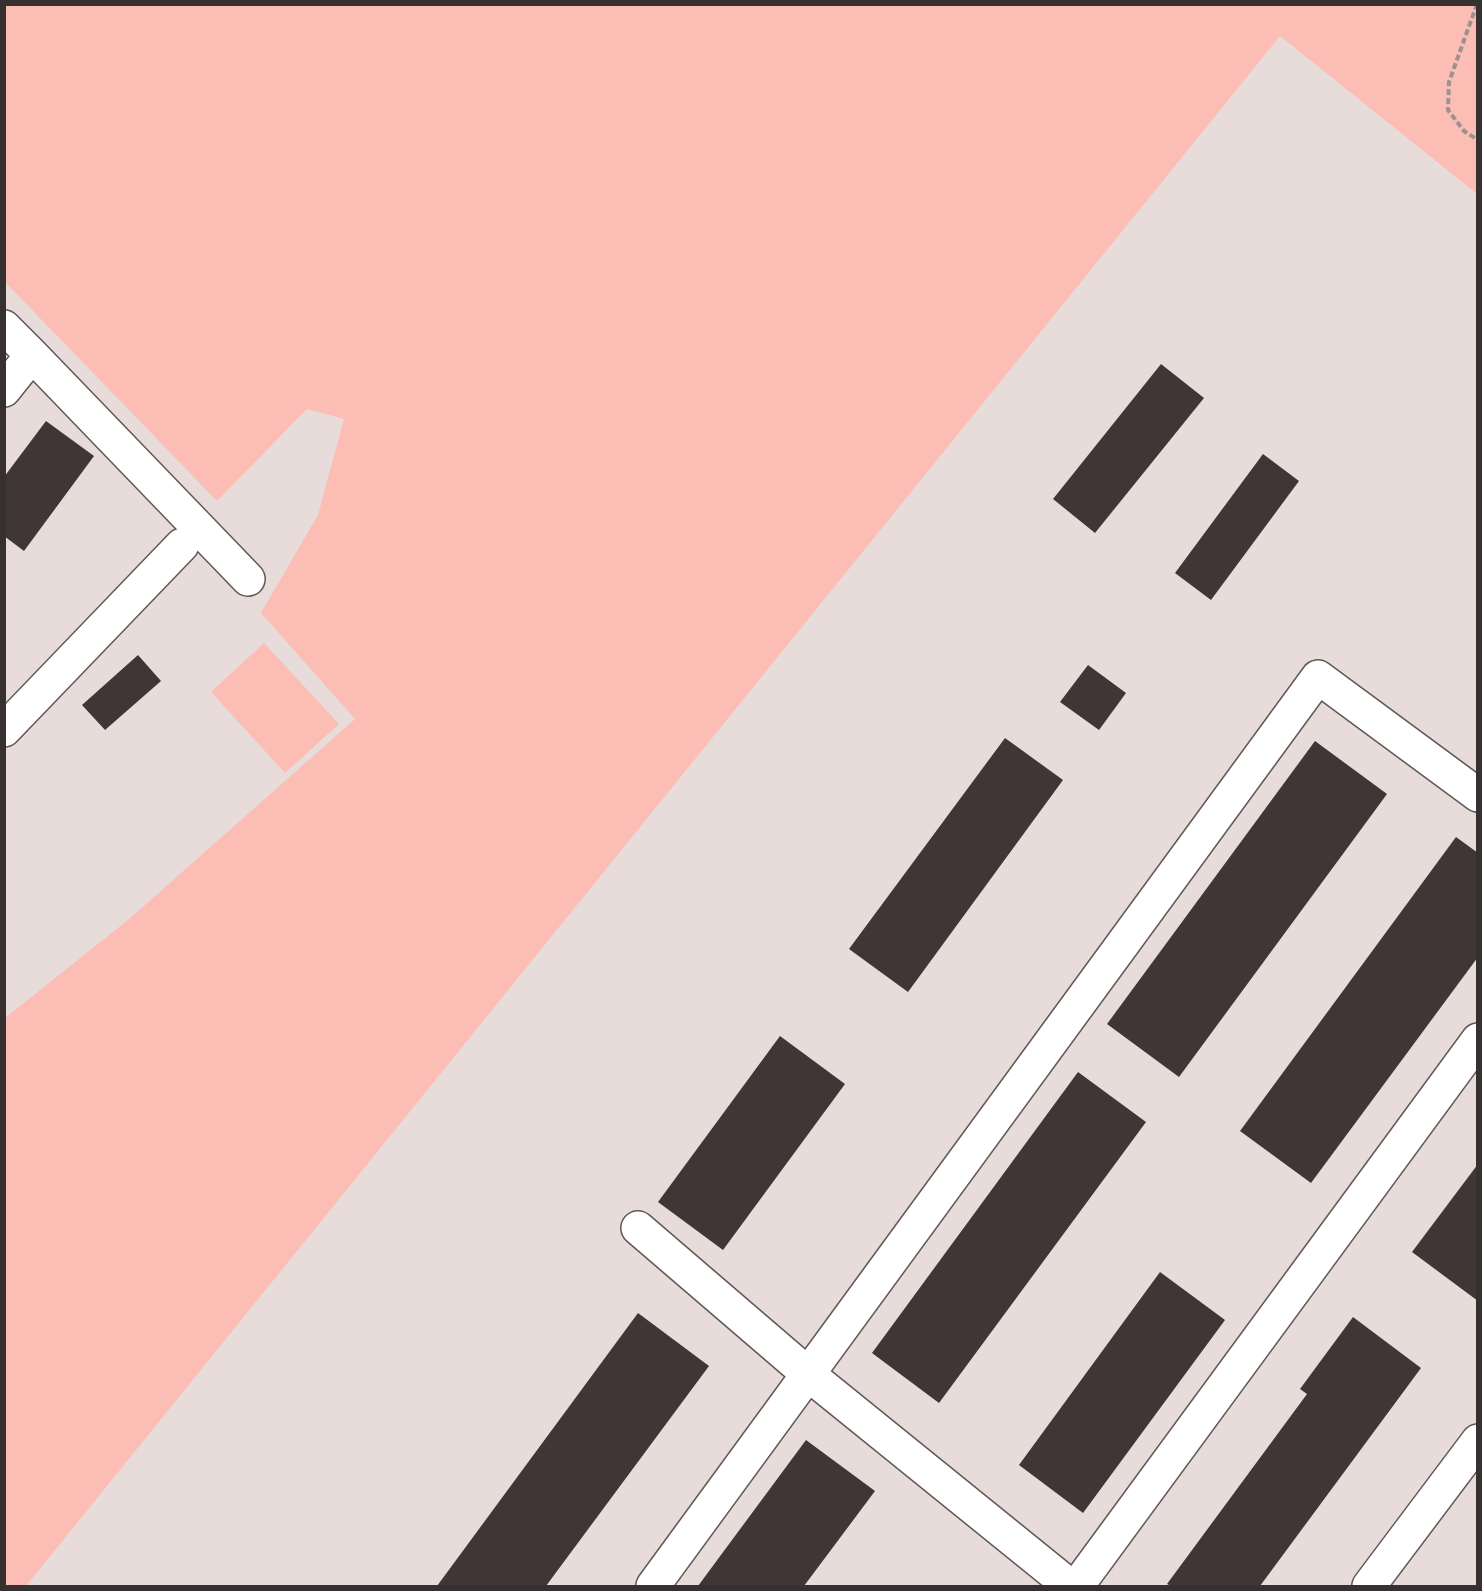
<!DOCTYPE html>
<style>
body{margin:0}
#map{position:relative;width:1482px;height:1591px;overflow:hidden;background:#e8dcda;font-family:"Open Sans",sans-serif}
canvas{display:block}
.frame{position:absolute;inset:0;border:6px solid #363130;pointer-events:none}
</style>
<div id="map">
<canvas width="1482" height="1591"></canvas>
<div class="frame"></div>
</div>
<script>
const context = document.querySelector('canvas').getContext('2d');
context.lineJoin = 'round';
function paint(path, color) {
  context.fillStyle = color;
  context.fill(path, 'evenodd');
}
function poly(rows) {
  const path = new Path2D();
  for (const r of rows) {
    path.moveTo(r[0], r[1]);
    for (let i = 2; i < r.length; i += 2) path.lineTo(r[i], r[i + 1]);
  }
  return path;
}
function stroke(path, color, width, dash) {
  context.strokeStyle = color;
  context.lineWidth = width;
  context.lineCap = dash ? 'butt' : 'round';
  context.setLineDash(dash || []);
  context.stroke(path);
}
const green = poly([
 [5,4,1478,5,1477,194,1280,36,26,1586,4,1586,5,1018,128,920,355,719,261,613,318,515,344,419,307,409,217,501,5,282],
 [264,643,339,724,285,773,211,692]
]);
const building = poly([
 [1161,364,1204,398,1095,533,1053,499],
 [46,421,94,456,24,551,4,536,4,477],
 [1263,454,1299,481,1211,600,1175,573],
 [138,655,161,681,105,730,82,705],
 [1088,665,1126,693,1099,730,1060,702],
 [1005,738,1063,780,908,992,849,949],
 [1315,741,1387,794,1179,1077,1107,1024],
 [1456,837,1478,853,1478,957,1311,1183,1240,1131],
 [780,1036,845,1084,723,1250,658,1202],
 [1078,1072,1146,1122,939,1403,872,1353],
 [1478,1164,1478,1301,1412,1252],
 [1160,1272,1225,1320,1083,1513,1019,1465],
 [638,1313,709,1366,546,1586,437,1586],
 [1353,1317,1421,1368,1260,1586,1171,1586,1167,1584,1307,1394,1300,1389],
 [806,1440,875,1491,804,1586,698,1586]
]);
const path = poly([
 [1477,4,1449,82,1448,110,1464,131,1478,140]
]);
const minor = poly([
 [4,327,32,355,4,390],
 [32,355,248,579],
 [4,730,182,545],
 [638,1228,808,1374,1070,1586],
 [653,1586,1318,677,1478,795],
 [1077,1586,1478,1040],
 [1369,1586,1478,1441]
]);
paint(green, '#fbbdb4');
paint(building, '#403635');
stroke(minor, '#615756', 36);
stroke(path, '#9b9290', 4, [6, 3]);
stroke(minor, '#fff', 33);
</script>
